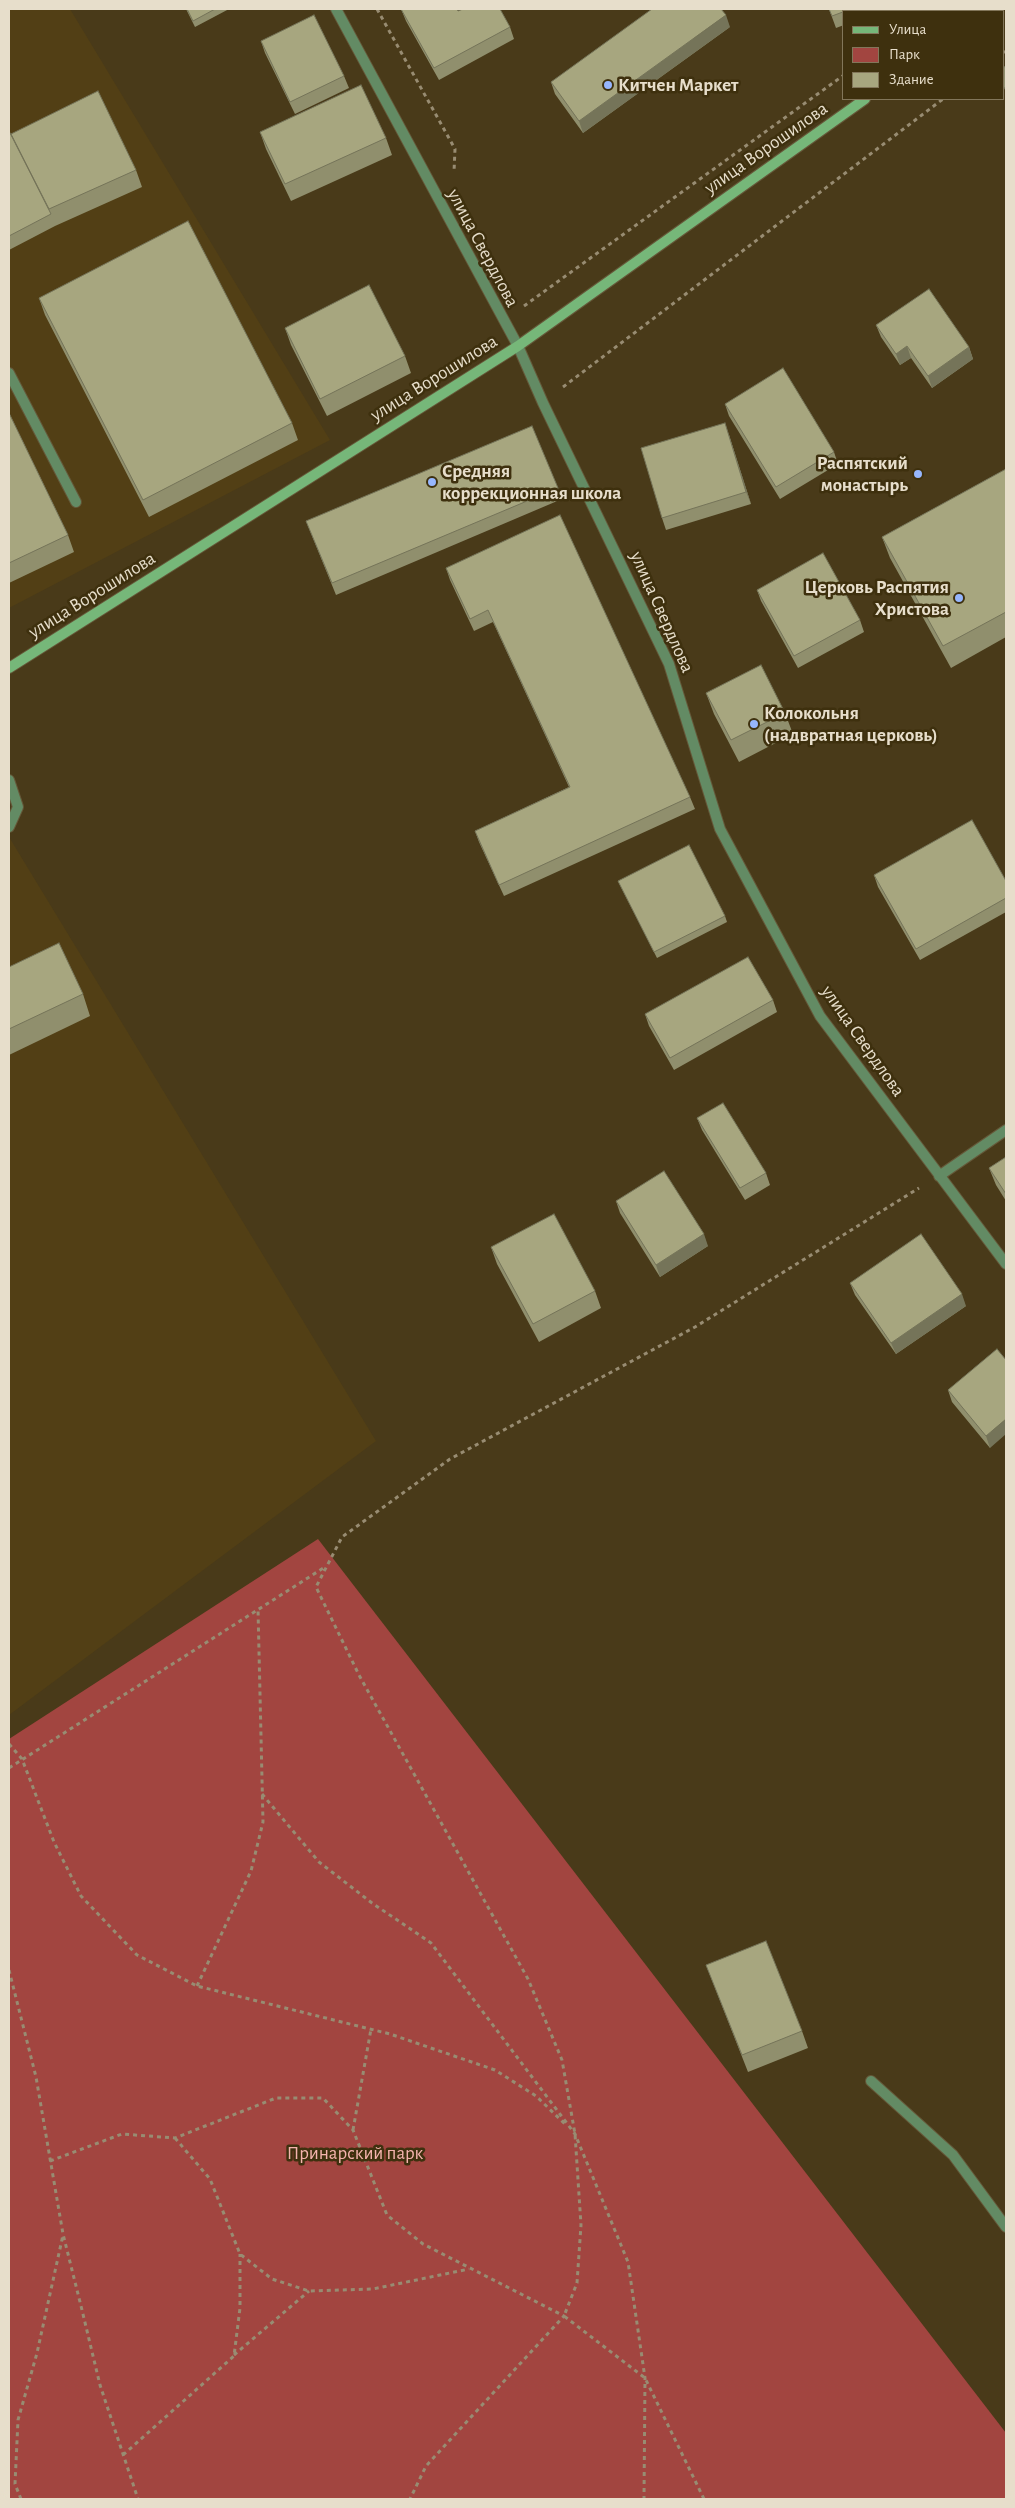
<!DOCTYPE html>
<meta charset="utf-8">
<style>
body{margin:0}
#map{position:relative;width:1015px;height:2508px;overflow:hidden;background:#493a19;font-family:"Alegreya Sans",sans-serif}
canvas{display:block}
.frame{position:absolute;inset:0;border:10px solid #e7decb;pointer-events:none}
.legend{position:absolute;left:842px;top:10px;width:162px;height:90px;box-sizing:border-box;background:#3e300e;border:1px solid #82765a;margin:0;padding:6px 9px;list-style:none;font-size:15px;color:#e7decb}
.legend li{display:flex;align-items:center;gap:10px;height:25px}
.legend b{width:25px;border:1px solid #82765a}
</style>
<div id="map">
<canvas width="1015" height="2508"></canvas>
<div class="frame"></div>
<ul class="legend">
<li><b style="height:6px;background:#76b779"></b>Улица</li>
<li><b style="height:14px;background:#a24540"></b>Парк</li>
<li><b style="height:14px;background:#a7a67f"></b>Здание</li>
</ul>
</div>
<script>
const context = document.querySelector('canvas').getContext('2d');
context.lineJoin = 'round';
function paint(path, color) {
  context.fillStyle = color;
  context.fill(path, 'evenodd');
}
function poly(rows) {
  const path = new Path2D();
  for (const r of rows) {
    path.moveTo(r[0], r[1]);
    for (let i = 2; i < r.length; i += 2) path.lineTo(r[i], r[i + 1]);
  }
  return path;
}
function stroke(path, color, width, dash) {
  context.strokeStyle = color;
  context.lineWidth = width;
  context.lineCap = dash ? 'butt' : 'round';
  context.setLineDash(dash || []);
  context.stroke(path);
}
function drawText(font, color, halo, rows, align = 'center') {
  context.font = font + ' "Alegreya Sans",sans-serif';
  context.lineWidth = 5;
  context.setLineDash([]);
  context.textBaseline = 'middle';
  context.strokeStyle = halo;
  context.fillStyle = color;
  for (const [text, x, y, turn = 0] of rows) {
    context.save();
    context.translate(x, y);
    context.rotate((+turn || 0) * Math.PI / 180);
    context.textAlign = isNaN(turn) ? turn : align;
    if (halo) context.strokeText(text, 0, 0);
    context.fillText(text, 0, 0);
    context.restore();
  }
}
const built = poly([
 [9,9,70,9,330,440,9,608],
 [9,837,376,1441,9,1715]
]);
const green = poly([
 [318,1539,1006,2433,1006,2499,9,2499,9,1739]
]);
const path = poly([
 [377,9,455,149,454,172],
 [932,11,936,9],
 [1004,53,1006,51],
 [524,306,844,75],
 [563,387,943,99],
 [9,1744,22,1759,54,1842,81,1896,137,1955,197,1986,390,2034,495,2070,536,2096,567,2126],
 [9,1768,325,1567],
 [262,1794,319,1862,372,1903,431,1943,575,2134,628,2262,645,2378,644,2499],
 [9,1970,36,2077,63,2234,82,2310,100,2385,138,2499],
 [197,1986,251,1871,263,1822,258,1609],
 [353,2130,371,2029],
 [175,2138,210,2179,240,2254,272,2279,309,2291,373,2289,469,2269],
 [50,2161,122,2134,175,2138,276,2098,323,2098,353,2130,387,2215,423,2244,564,2316,426,2466,410,2499],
 [234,2355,309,2291],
 [123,2455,234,2356,240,2308,240,2254],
 [21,2499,15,2484,18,2420,37,2353,63,2235],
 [704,2499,645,2378,564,2316,577,2283,581,2225,575,2134,562,2060,528,1979,359,1675,316,1587,342,1537,450,1459,695,1327,919,1188]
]);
const service = poly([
 [9,373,76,502],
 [9,780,18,807,9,827],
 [871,2081,953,2155,1006,2227]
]);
const minor = poly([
 [336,9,518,346,543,403,669,664,720,829,820,1016,1006,1264],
 [939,1176,1006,1130]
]);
const secondary = poly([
 [988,11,991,9],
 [9,668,518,346,865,99]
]);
const wall = poly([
 [186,9,229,9,195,27],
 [401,9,458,11,510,27,514,39,439,80,406,21],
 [829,9,886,9,879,11,844,11,844,25,836,28],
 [730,27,583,133,555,94,551,82],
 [261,41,344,76,349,88,295,114,265,53],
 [9,131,12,138,136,170,142,187,55,226,9,250],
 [260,132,386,138,392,155,291,201,266,149],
 [39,298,292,423,298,440,149,517,45,315],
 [876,325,969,347,973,359,932,388,911,358,900,365,881,337],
 [285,328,405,356,411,373,327,416,291,345],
 [725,404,834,452,838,464,780,499,729,416],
 [9,413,68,535,74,552,9,583],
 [729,435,751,504,666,530,662,518],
 [1006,469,1006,637,951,668,890,558,882,537],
 [558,488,562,499,336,595,306,521],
 [446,568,690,797,695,809,504,896,479,842,475,831,569,787,493,622,474,631,450,580],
 [757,590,860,620,864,632,798,668,761,601],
 [706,693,785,713,793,734,739,762,714,714],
 [874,875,1006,881,1006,912,920,960,878,887],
 [618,881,725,916,727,922,657,958,621,887],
 [9,967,83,994,90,1016,9,1055],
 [773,1000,777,1012,674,1070,649,1026,645,1014],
 [697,1118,766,1173,770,1185,745,1200,702,1130],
 [1006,1157,1006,1201,996,1185,989,1168],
 [616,1201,708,1246,660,1277,620,1213],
 [491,1247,595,1291,601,1308,539,1342,497,1264],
 [850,1283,966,1306,896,1354,855,1295],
 [997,1349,990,1448,952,1402,948,1390],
 [706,1965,802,2031,808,2048,748,2072]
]);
const shadedWall = poly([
 [726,15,730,27,583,133,579,121],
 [907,346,911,358,900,365,896,354],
 [969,347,973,359,932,388,928,376],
 [725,423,729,435,751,504,746,492],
 [704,1234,708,1246,660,1277,656,1265],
 [962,1294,966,1306,896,1354,891,1343],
 [1006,1419,1006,1434,990,1448,986,1436]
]);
const building = poly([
 [187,9,215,9,193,21,187,9],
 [401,9,457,9,458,11,463,9,500,9,510,27,434,68,401,9],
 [652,9,721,9,726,15,579,121,551,82,652,9],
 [829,9,851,9,832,16,829,9],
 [314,15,344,76,290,102,261,41,314,15],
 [1006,66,1006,91,1004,87,1004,67,1006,66],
 [361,85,386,138,285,184,260,132,361,85],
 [98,91,136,170,49,209,11,134,98,91],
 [9,131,51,214,9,236,9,131],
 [188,221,292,423,143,500,39,298,188,221],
 [369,285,405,356,320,399,285,328,369,285],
 [929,289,969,347,928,376,907,346,896,354,876,325,929,289],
 [783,368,834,452,776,487,725,404,783,368],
 [9,413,68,535,9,563,9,413],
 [725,423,746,492,662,518,641,448,725,423],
 [532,426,558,488,332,583,306,521,532,426],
 [1006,469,1006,612,943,646,882,537,1006,469],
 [560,515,690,797,499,885,475,831,570,787,488,610,470,619,446,568,560,515],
 [823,553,860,620,794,656,757,590,823,553],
 [761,665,785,713,731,740,706,693,761,665],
 [972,820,1006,881,1006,898,916,949,874,875,972,820],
 [689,845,725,916,654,952,618,881,689,845],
 [59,943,83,994,9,1029,9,967,59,943],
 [748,957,773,1000,670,1058,645,1014,748,957],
 [723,1103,766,1173,740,1188,697,1118,723,1103],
 [1006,1157,1006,1194,989,1168,1006,1157],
 [664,1171,704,1234,656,1265,616,1201,664,1171],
 [554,1214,595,1291,533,1324,491,1247,554,1214],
 [921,1234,962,1294,891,1343,850,1283,921,1234],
 [997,1349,1006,1360,1006,1419,986,1436,948,1390,997,1349],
 [766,1941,802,2031,742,2055,706,1965,766,1941]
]);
const markers = [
 [608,85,5,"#96b6fd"],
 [918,474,5,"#96b6fd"],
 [432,482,5,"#96b6fd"],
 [959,598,5,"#96b6fd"],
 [754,724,5,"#96b6fd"]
];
const poiNames = [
 ["Китчен Маркет",618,85],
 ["Распятский",908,463,"right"],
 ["монастырь",908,485,"right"],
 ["Средняя",442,471],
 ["коррекционная школа",442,493],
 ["Церковь Распятия",949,587,"right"],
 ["Христова",949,609,"right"],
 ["Колокольня",764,713],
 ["(надвратная церковь)",764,735]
];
const streetNames = [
 ["улица Ворошилова",766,148,-35],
 ["улица Свердлова",483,248,62],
 ["улица Ворошилова",434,378,-32],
 ["улица Ворошилова",92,595,-32],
 ["улица Свердлова",662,612,66],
 ["улица Свердлова",863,1041,55]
];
const parkNames = [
 ["Принарский парк",355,2153]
];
paint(built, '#523f15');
paint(green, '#a24540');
stroke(service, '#655839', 12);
stroke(minor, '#655839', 12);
stroke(secondary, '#655839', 12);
stroke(path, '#988c72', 3, [4, 4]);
stroke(service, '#638b64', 10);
stroke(minor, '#638b64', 10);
stroke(secondary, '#76b779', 10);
paint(wall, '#908f6d');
paint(shadedWall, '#757459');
paint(building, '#a7a67f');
stroke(building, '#757459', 1);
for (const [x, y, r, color] of markers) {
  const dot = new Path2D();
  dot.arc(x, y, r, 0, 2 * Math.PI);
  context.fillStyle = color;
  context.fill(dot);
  stroke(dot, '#3e300e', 2);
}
drawText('bold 19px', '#e7decb', '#3e300e', poiNames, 'left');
drawText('19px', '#e7decb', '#3e300e', streetNames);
drawText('19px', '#f5b4ae', '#3e300e', parkNames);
</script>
